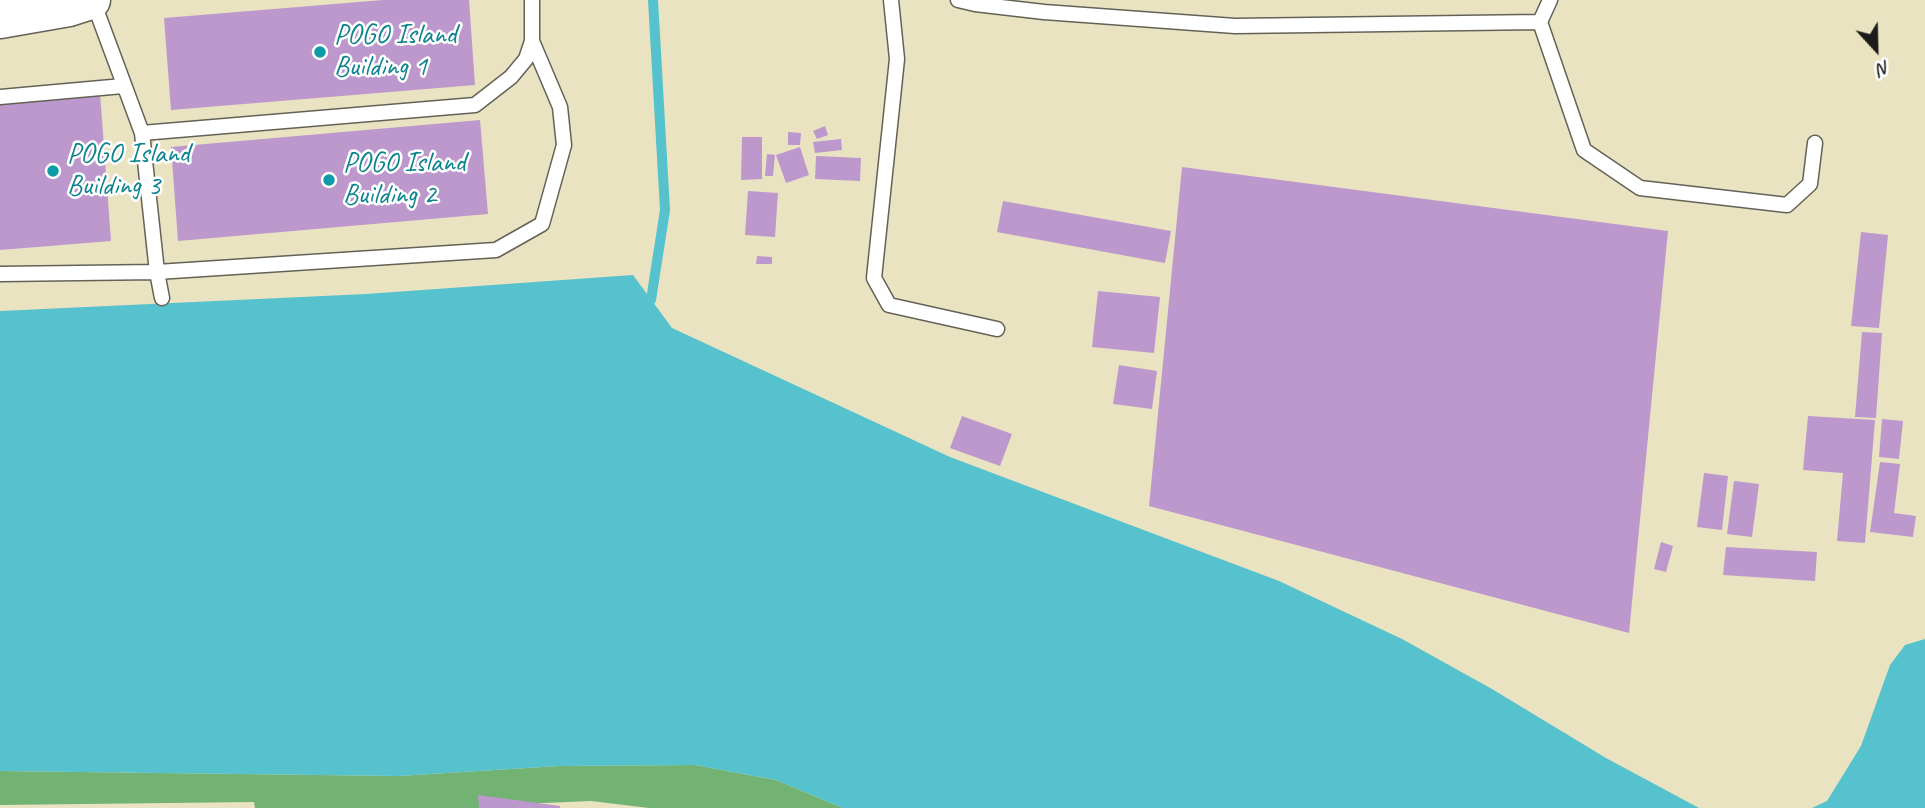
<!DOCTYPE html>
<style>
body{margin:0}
#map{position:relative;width:1925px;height:808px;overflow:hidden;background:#eae3c2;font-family:Caveat,sans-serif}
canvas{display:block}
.north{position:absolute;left:1841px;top:14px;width:70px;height:70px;-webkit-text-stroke:5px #fff;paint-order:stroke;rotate:158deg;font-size:19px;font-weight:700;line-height:28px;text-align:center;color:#1c1c1c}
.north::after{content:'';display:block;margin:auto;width:24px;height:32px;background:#1c1c1c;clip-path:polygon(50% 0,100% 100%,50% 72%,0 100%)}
</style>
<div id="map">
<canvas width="1925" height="808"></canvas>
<div class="north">N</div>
</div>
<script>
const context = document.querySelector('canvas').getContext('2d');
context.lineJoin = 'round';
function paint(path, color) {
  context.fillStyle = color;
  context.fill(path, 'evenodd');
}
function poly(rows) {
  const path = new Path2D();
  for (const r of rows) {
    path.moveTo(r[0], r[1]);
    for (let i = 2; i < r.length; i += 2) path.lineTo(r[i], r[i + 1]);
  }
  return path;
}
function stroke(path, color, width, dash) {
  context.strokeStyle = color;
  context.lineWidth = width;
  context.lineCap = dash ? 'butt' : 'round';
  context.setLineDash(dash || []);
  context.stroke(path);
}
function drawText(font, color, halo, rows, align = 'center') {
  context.font = font + ' Caveat,sans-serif';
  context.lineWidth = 5;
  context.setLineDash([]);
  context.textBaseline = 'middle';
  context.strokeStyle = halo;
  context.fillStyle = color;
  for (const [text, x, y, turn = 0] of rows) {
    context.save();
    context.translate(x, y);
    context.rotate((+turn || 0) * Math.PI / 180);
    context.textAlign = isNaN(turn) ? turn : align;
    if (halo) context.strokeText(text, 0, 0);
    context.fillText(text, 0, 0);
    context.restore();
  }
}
const forest = poly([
 [695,765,776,780,843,808,649,808,591,801,496,805,495,808,255,808,254,802,0,805,0,771,399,776,559,766]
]);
const water = poly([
 [633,275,672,328,950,457,1279,581,1402,639,1492,689,1606,758,1699,808,843,808,776,780,695,765,559,766,399,776,0,771,0,311,366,294],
 [1925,639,1925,808,1812,808,1827,801,1861,746,1890,665,1905,645]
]);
const stream = poly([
 [651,300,665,210,653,0]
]);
const building = poly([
 [383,0,469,0,475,85,171,110,164,18],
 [100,93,111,241,0,250,0,101],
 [480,120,488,214,178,241,171,147],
 [825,126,828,135,817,139,813,131],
 [788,132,801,133,800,145,788,145],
 [742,137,762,137,762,179,741,180],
 [841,139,842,150,815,153,813,142],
 [800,147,809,175,786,183,776,155],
 [767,154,775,155,773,176,765,176],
 [816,156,861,158,860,181,815,179],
 [1182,167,1668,231,1629,633,1149,506],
 [748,191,778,193,775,237,745,235],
 [1003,201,1171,231,1165,263,997,232],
 [1861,232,1888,235,1879,328,1851,326],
 [757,256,772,257,772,264,756,264],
 [1098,291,1160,297,1154,353,1092,347],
 [1862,332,1882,333,1876,418,1855,417],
 [1119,365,1157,371,1152,409,1113,404],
 [962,416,1012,434,1000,466,950,448],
 [1808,416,1875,420,1865,543,1837,541,1843,473,1803,470],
 [1882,419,1903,421,1899,459,1879,457],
 [1880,462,1900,464,1894,513,1916,516,1913,537,1870,532],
 [1704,473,1728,476,1722,530,1697,527],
 [1734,481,1759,484,1752,537,1727,534],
 [1661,542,1673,546,1666,572,1654,569],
 [1726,547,1817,552,1815,581,1723,575],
 [478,795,560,806,560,808,479,808]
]);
const service = poly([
 [891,0,897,59,874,278,889,305,997,329],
 [958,0,975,4,1044,12,1235,26,1540,22,1584,150,1640,188,1787,205,1810,184,1815,143],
 [93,1,142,133,157,272,162,298],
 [1540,22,1550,0],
 [0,97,123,86],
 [142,133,475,105,511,77,526,59,532,41,532,0],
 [0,274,157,272,496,250,542,224,564,145,560,107,532,41]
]);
const secondary = poly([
 [0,19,69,7,91,0]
]);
const markers = [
 [320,52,7,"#0f9aa8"],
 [53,171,7,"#0f9aa8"],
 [329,180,7,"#0f9aa8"]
];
const cultureNames = [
 ["POGO Island",334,36],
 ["Building 1",334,68],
 ["POGO Island",67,155],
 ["Building 3",67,187],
 ["POGO Island",343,164],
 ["Building 2",343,196]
];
paint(forest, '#72b273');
paint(water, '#55c2cd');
stroke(stream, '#55c2cd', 10);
paint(building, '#bd98cc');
stroke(service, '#646256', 17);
stroke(secondary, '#646256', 41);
stroke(service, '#fff', 14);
stroke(secondary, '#fff', 38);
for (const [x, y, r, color] of markers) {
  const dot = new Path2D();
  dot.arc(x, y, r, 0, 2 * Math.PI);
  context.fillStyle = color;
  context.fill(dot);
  stroke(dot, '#fff', 2.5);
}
drawText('28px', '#0d838f', '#fff', cultureNames, 'left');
</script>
